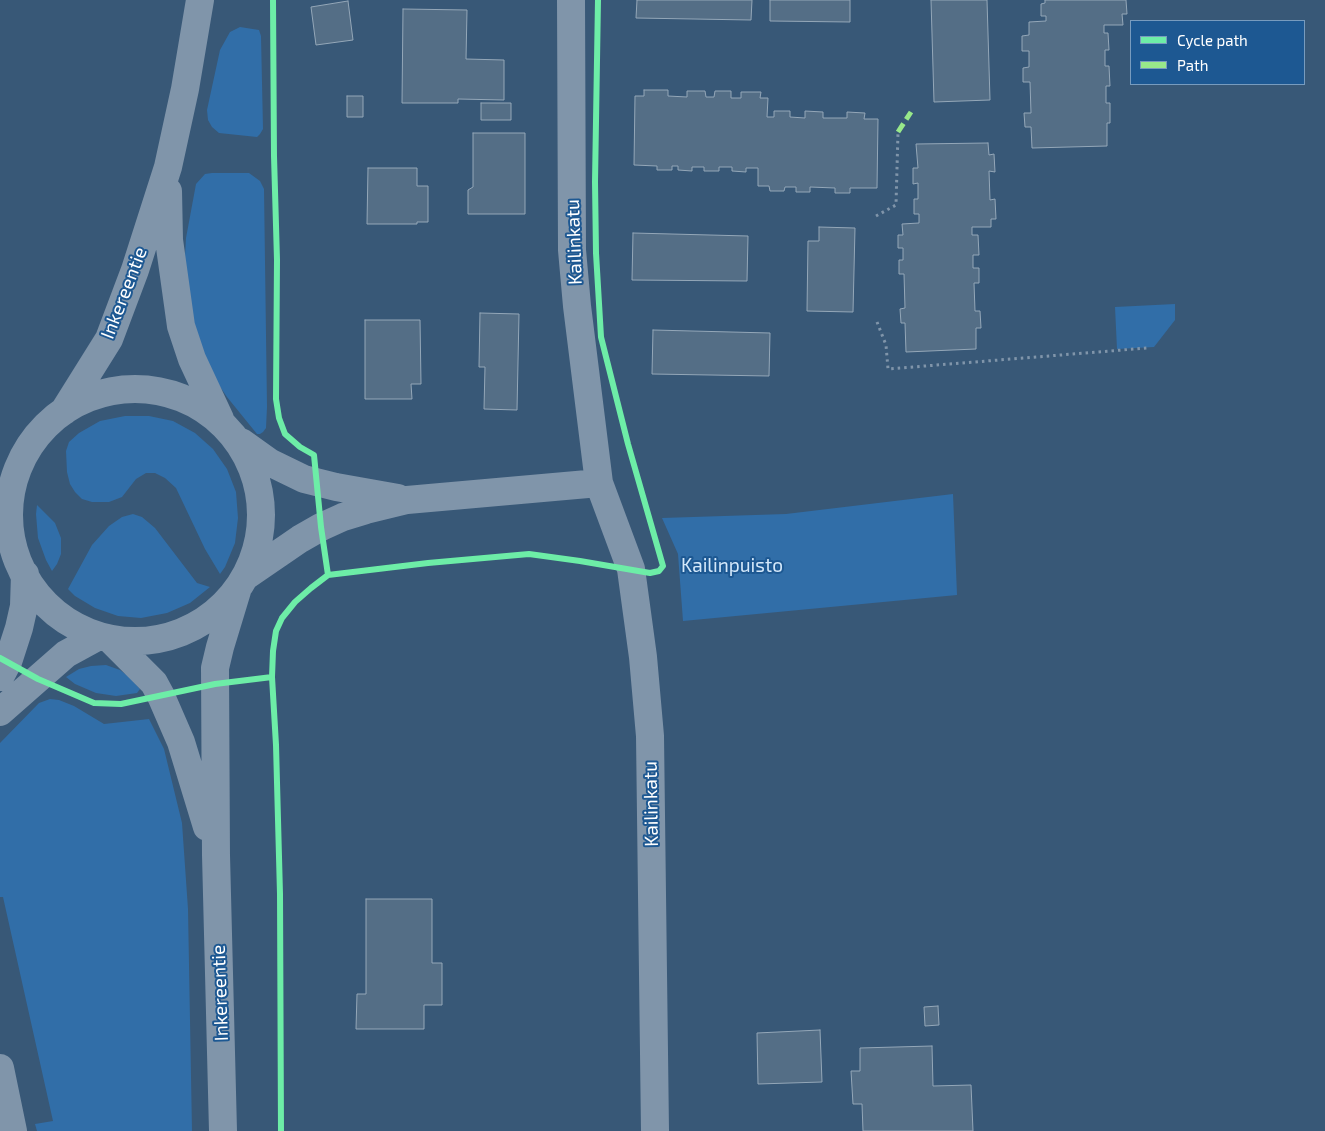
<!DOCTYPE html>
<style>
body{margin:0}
#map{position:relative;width:1325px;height:1131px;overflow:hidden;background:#385877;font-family:"Exo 2",sans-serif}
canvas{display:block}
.legend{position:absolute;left:1130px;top:20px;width:175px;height:65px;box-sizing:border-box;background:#1d5892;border:1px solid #779bbe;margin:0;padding:6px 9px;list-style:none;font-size:15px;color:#fff}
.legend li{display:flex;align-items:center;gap:10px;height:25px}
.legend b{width:25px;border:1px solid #779bbe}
</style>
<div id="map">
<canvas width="1325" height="1131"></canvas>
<ul class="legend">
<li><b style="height:6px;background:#6deda7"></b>Cycle path</li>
<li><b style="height:6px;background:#98e88a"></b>Path</li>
</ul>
</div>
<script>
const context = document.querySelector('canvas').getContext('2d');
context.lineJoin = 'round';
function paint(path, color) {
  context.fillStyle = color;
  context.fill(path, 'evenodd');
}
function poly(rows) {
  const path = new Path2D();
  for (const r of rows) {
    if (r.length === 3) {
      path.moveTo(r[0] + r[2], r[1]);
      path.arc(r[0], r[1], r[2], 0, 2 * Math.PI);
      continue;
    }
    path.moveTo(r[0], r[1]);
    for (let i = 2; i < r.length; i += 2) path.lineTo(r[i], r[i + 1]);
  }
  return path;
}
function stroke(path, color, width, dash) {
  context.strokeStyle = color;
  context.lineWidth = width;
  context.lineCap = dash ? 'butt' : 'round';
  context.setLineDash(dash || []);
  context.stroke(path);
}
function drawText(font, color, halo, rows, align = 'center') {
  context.font = font + ' "Exo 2",sans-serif';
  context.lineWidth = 4;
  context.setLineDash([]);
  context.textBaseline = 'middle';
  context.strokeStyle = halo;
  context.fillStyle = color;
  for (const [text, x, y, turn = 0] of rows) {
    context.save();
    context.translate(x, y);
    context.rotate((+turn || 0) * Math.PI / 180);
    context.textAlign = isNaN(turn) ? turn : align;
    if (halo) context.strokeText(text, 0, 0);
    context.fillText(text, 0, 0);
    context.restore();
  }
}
const green = poly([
 [240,27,259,30,261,36,263,129,260,134,257,137,219,133,212,127,208,120,207,110,220,50,230,32],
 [212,173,249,173,260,181,264,189,267,407,266,428,263,432,260,434,257,434,227,397,208,369,194,332,184,275,186,238,196,184,205,174],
 [1175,304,1175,320,1154,347,1117,349,1115,307],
 [125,416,149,416,173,421,195,433,213,449,227,469,236,492,238,518,235,543,225,567,220,574,205,549,176,488,165,478,155,473,146,473,136,479,122,497,109,502,92,502,82,499,75,492,70,484,67,472,66,451,69,442,79,433,100,421],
 [953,494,957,595,683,621,678,554,662,518,786,514],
 [37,505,55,523,61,538,61,554,57,564,52,571,46,560,38,538,36,514],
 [133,514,142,517,155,528,197,583,210,587,190,603,167,613,141,618,118,616,95,608,75,596,68,589,92,545,109,526,122,517],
 [106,665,120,670,128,676,140,689,137,693,116,696,96,693,75,684,66,677,79,669,91,666],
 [50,699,59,700,74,706,104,724,149,719,164,749,182,823,188,909,192,1131,37,1131,35,1124,53,1121,3,897,0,897,0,743,39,703]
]);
const building = poly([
 [637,0,752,0,751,20,636,18,637,0],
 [770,0,850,0,850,22,770,21,770,0],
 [931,0,987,0,990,100,934,102,931,0],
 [1045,0,1126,0,1127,14,1122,14,1123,25,1104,25,1104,33,1108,33,1109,50,1105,50,1105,66,1109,66,1110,86,1106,86,1106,103,1110,103,1110,123,1107,123,1107,146,1032,148,1031,127,1025,127,1024,113,1031,113,1030,82,1023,82,1023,68,1029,67,1029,51,1022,51,1022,36,1029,35,1029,22,1046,21,1046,16,1041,16,1041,4,1045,3,1045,0],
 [348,1,353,40,316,45,311,7,348,1],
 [403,9,467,10,466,59,504,60,504,100,458,99,458,103,402,103,403,9],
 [644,90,668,90,668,96,687,97,687,91,705,91,706,97,714,97,715,91,731,91,731,98,741,98,741,92,761,92,760,98,768,98,767,117,774,117,774,111,790,111,790,117,805,118,805,111,823,112,823,118,847,118,847,112,865,113,864,119,878,119,877,188,850,188,850,193,835,193,835,188,810,187,810,192,796,192,796,187,785,187,784,191,770,191,769,186,758,186,758,168,746,168,746,172,732,171,732,167,719,167,719,171,704,171,704,167,692,167,692,171,678,170,678,166,672,166,672,170,657,170,657,166,634,165,635,96,644,96,644,90],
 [347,96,363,96,363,117,347,117,347,96],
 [481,103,511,103,511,120,481,120,481,103],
 [473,133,525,133,525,214,468,214,468,190,473,187,473,133],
 [988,143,989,155,994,154,995,172,989,171,990,200,995,199,996,219,991,219,991,227,972,227,972,235,978,235,979,255,973,255,973,268,979,268,979,283,974,283,975,311,980,311,981,328,976,328,976,349,906,352,905,323,901,323,900,309,905,308,904,274,899,274,899,260,903,260,903,248,898,248,898,235,903,235,902,224,919,223,919,214,914,214,914,199,918,199,918,183,913,184,913,168,918,168,916,144,988,143],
 [368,168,417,168,417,186,428,186,428,222,417,222,417,224,367,224,368,168],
 [819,227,855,228,853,312,807,311,808,241,819,241,819,227],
 [633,233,748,236,747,281,632,280,633,233],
 [480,313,519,314,517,410,484,409,485,367,479,367,480,313],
 [365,320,420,320,421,384,411,384,412,399,365,399,365,320],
 [653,330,770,333,769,376,652,374,653,330],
 [366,899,432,899,432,963,442,963,442,1005,424,1005,424,1029,356,1029,357,994,366,994,366,899],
 [938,1006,939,1025,925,1026,924,1007,938,1006],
 [820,1030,822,1082,758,1084,757,1033,820,1030],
 [932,1046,933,1086,971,1085,973,1131,863,1131,862,1104,853,1104,851,1071,860,1071,860,1048,932,1046]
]);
const path = poly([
 [876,216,896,205,898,132],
 [877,322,886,345,888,369,1147,348]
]);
const minor = poly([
 [571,0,572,250,577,306,599,483],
 [168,191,169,240,181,326,192,359,220,419],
 [135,515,126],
 [64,411,109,339,135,270,168,167,185,89,200,0],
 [241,442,269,462,304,479,336,487,398,498],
 [246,576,300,539,321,527,343,517,366,510,407,500,599,483,631,569,643,657,650,736,655,1131],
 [110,639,154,683,161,696,181,742,207,827],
 [0,677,8,662,19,628,24,606,25,574],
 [0,712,66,654,99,636],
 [0,1068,13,1131],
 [223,1131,216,855,215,668,220,647,237,591]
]);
const quiet = poly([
 [898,132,911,112]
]);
const cycleway = poly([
 [273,0,274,156,277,260,276,399,279,418,285,434,300,447,314,455,321,527,328,575,311,588,295,602,282,618,276,631,273,651,272,677,276,745,280,894,281,1131],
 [328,575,428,563,529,554,580,561,650,573,659,571,663,566,628,444,601,337,596,253,595,182,598,0],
 [0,658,38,679,94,703,121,704,215,684,272,677]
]);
const streetNames = [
 ["Kailinkatu",574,242,-92],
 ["Inkereentie",124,293,-69],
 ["Kailinkatu",651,804,-91],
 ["Inkereentie",220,993,-92]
];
const parkNames = [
 ["Kailinpuisto",732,566]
];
paint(green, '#316ea8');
paint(building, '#546e86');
stroke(building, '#94a7b8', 1);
stroke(path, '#8095aa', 3, [2.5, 4]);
stroke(minor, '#8095aa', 28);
stroke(quiet, '#98e88a', 5, [10, 5]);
stroke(cycleway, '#6deda7', 6);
drawText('19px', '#fff', '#1d5892', streetNames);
drawText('19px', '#d4e8fa', '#1d5892', parkNames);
</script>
